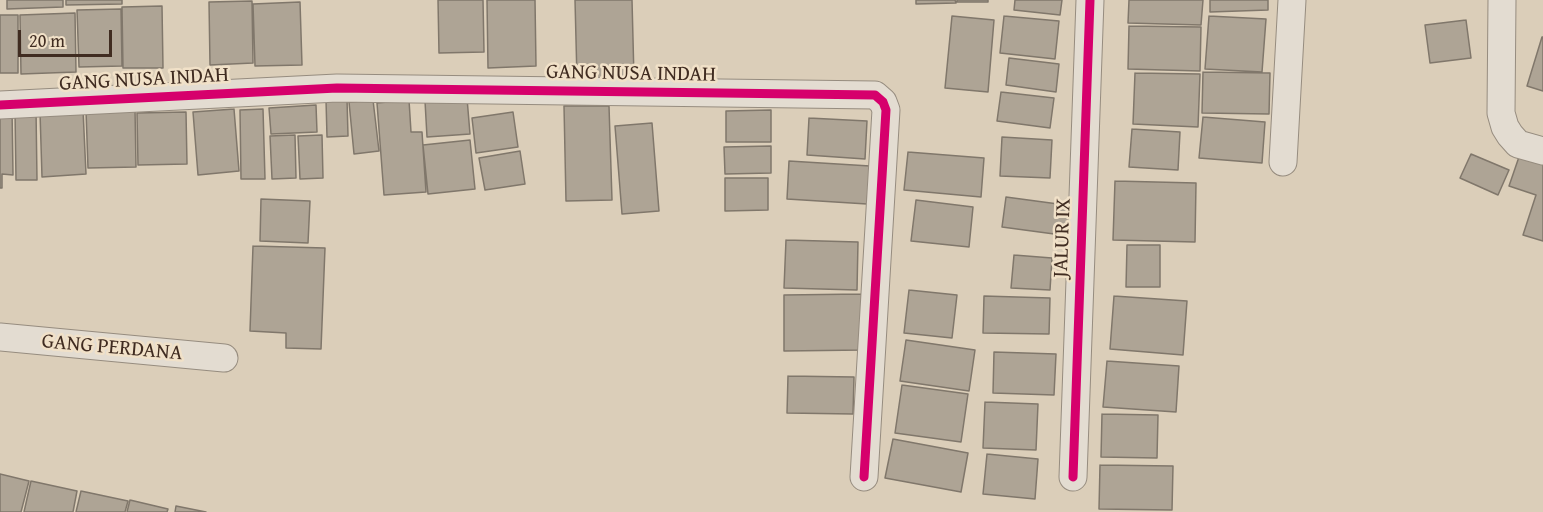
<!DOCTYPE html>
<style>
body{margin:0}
#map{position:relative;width:1543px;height:512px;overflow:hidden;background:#dbceb9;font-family:"Gentium Book Plus",serif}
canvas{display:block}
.scale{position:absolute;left:18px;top:30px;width:94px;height:27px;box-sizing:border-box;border:3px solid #402c21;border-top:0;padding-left:8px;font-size:18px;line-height:21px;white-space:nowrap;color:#402c21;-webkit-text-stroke:4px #f1e1c8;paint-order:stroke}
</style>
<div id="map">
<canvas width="1543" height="512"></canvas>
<div class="scale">20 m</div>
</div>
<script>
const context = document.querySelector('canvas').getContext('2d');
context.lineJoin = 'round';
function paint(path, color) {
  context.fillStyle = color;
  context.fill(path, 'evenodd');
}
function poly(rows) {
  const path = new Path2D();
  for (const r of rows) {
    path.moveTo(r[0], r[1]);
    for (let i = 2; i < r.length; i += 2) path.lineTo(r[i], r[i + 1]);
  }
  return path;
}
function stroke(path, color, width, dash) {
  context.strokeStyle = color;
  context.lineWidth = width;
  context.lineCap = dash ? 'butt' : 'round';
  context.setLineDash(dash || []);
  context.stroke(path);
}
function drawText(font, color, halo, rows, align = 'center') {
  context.font = font + ' "Gentium Book Plus",serif';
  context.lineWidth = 5;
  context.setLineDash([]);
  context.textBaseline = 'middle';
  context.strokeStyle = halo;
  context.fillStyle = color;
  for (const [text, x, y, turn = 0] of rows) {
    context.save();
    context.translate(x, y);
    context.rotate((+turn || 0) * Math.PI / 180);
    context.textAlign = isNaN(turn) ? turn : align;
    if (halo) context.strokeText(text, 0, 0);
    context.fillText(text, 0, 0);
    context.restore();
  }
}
const building = poly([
 [7,0,63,0,63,7,7,9,7,0],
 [66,0,122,0,122,4,66,5,66,0],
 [438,0,483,0,484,52,439,53,438,0],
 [487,0,535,0,536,66,488,68,487,0],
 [575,0,632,0,634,78,577,79,575,0],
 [916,0,955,0,956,3,916,4,916,0],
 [957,0,988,0,988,2,957,2,957,0],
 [1015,0,1062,0,1060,15,1014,10,1015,0],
 [1129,0,1203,0,1201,25,1128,23,1129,0],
 [1210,0,1268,0,1268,10,1210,12,1210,0],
 [252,1,253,63,210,65,209,2,252,1],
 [300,2,302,65,255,66,253,4,300,2],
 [162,6,163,68,123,68,122,7,162,6],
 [121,9,122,66,79,67,77,10,121,9],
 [75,13,76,72,21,74,20,15,75,13],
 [0,15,18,15,18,73,0,73,0,15],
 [952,16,994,20,988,92,945,88,952,16],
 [1004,16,1059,21,1055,59,1000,53,1004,16],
 [1209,16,1266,19,1262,72,1205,69,1209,16],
 [1466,20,1471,58,1430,63,1425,25,1466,20],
 [1129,26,1201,27,1200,71,1128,69,1129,26],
 [1542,37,1543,37,1543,91,1527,86,1542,37],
 [1009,58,1059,64,1056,92,1006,85,1009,58],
 [1203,72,1270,73,1269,114,1202,113,1203,72],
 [1135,73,1200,74,1198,127,1133,124,1135,73],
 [1001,92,1054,98,1050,128,997,121,1001,92],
 [467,98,470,134,427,137,425,101,467,98],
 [347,99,348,136,327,137,326,100,347,99],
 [373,100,379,151,354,154,349,102,373,100],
 [409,100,411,132,422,132,426,192,384,195,377,103,409,100],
 [316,105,317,132,271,134,269,108,316,105],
 [564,106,609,106,612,200,566,201,564,106],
 [12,108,13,175,2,174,2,188,0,188,0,109,12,108],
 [36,109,37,180,16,180,15,110,36,109],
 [135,109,136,167,88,168,86,110,135,109],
 [234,109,239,171,198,175,193,112,234,109],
 [263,109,265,179,241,179,240,110,263,109],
 [83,110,86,174,42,177,40,112,83,110],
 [771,110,771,142,726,142,726,111,771,110],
 [186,112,187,164,138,165,137,113,186,112],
 [513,112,518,147,476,153,472,118,513,112],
 [1203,117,1265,122,1262,163,1199,158,1203,117],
 [809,118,867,121,865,159,807,155,809,118],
 [652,123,659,211,622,214,615,126,652,123],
 [1132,129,1180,132,1178,170,1129,167,1132,129],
 [295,135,296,178,272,179,270,136,295,135],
 [322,135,323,178,300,179,298,136,322,135],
 [1002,137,1052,140,1050,178,1000,176,1002,137],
 [470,140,475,189,428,194,423,145,470,140],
 [771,146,771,173,725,174,724,147,771,146],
 [520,151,525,184,485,190,479,158,520,151],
 [908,152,984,158,981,197,904,190,908,152],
 [1471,154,1509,170,1498,195,1460,178,1471,154],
 [1520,154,1543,162,1543,241,1523,235,1536,195,1509,186,1520,154],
 [789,161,870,166,867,204,787,199,789,161],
 [725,178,768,178,768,210,725,211,725,178],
 [1115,181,1196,183,1195,242,1113,240,1115,181],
 [1006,197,1073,206,1069,236,1002,227,1006,197],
 [261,199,310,201,308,243,260,241,261,199],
 [916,200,973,207,969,247,911,241,916,200],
 [786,240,858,242,857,290,784,288,786,240],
 [1127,245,1160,245,1160,287,1126,287,1127,245],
 [253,246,325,248,321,349,286,348,286,333,250,331,253,246],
 [1014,255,1052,258,1050,290,1011,288,1014,255],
 [909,290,957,295,952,338,904,333,909,290],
 [862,294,863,350,784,351,784,295,862,294],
 [984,296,1050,298,1049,334,983,333,984,296],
 [1114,296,1187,301,1183,355,1110,349,1114,296],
 [906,340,975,350,969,391,900,381,906,340],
 [994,352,1056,354,1054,395,993,393,994,352],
 [1107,361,1179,366,1176,412,1103,407,1107,361],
 [788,376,854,377,853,414,787,413,788,376],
 [902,385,968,394,961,442,895,433,902,385],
 [985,402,1038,404,1036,450,983,448,985,402],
 [1102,414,1158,415,1157,458,1101,457,1102,414],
 [893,439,968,453,961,492,885,478,893,439],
 [987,454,1038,459,1035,499,983,494,987,454],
 [1100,465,1173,466,1172,510,1099,509,1100,465],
 [0,474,29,481,21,512,0,512,0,474],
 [31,481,77,491,73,512,24,512,31,481],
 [81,491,128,501,125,512,76,512,81,491],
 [130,500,168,509,167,512,127,512,130,500],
 [176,506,206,512,175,512,176,506]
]);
const minor = poly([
 [1502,0,1501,113,1505,127,1510,135,1518,144,1543,151],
 [0,105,337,88,875,95,883,102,886,110,864,477],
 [1283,162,1292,0],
 [0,337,224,358],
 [1073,477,1090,0]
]);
const cycleway = poly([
 [0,105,337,88,875,95,883,102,886,110,864,477],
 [1073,477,1090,0]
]);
const streetNames = [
 ["GANG NUSA INDAH",631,74,1],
 ["GANG NUSA INDAH",144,80,-3],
 ["JALUR IX",1063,238,-88],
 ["GANG PERDANA",112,348,5]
];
paint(building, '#aea495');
stroke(building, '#80776b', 1.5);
stroke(minor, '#968c7f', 29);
stroke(minor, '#e3dcd1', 27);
stroke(cycleway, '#d6006c', 9);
drawText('21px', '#402c21', '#f1e1c8', streetNames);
</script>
